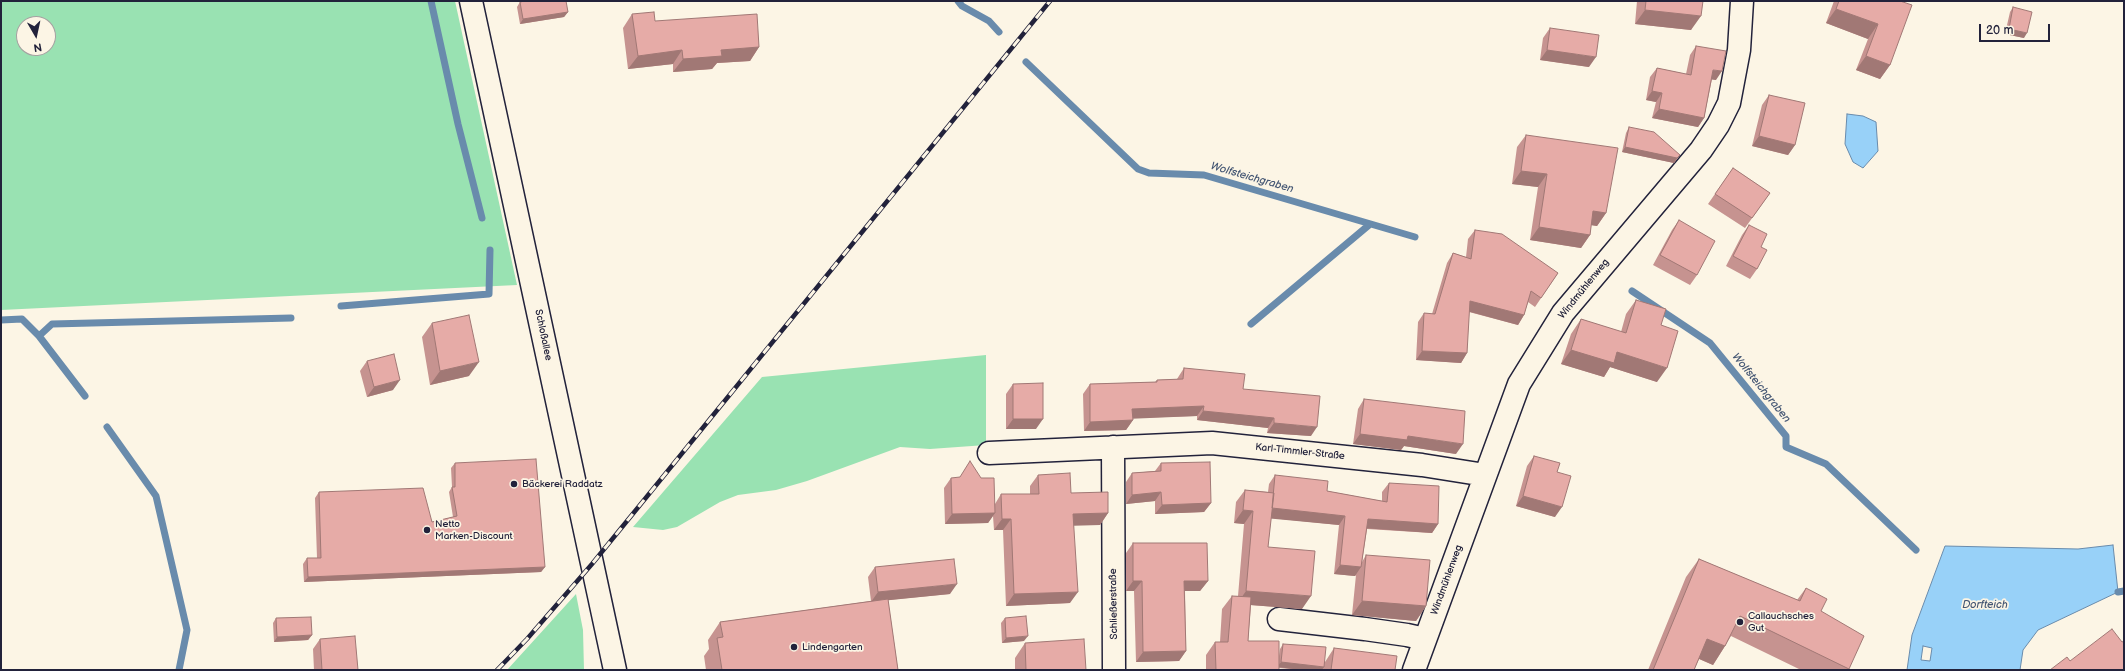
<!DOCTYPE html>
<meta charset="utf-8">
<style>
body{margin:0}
#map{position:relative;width:2125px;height:671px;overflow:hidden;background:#fcf5e5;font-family:"Balsamiq Sans",sans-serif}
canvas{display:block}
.frame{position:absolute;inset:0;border:2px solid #22223b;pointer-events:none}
.north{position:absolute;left:16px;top:16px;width:40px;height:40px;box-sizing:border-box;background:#fcf5e5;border:1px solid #a5a1a1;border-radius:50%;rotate:171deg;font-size:11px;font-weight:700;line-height:16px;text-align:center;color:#22223b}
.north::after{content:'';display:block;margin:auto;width:14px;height:18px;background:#22223b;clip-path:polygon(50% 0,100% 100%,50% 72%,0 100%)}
.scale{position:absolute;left:1979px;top:24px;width:71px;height:18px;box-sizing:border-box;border:2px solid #22223b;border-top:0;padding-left:5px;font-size:12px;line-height:14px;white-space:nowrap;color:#22223b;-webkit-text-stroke:3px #fcf5e5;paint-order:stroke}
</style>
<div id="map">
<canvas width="2125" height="671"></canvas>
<div class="frame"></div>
<div class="north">N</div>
<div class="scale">20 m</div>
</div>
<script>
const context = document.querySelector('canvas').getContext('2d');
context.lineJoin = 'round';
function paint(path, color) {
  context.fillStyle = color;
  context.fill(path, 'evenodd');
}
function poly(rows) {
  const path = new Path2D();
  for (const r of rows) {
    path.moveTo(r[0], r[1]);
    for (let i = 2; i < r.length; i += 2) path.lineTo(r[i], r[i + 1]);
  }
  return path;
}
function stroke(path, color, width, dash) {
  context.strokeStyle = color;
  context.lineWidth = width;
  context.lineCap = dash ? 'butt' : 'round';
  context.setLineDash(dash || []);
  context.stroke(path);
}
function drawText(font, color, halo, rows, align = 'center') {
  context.font = font + ' "Balsamiq Sans",sans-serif';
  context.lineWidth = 3.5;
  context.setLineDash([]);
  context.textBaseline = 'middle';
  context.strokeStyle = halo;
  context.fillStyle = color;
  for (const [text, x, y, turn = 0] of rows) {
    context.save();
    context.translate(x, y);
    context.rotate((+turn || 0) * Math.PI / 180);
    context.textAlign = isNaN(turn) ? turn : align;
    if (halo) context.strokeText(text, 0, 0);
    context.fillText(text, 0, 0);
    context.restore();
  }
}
const green = poly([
 [1,1,455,1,517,285,1,310],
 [24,24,48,24,48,48,24,48],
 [986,355,986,445,930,449,900,447,807,481,776,490,738,495,720,502,677,527,663,530,633,527,762,377],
 [576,594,583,630,584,670,507,670]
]);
const water = poly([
 [1847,114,1863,116,1876,122,1878,151,1863,168,1853,162,1845,144,1847,114],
 [2113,545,2118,592,2038,630,2023,650,2020,670,1907,670,1912,635,1945,546,2078,549,2113,545],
 [1923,646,1932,648,1930,661,1921,660,1923,646]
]);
const stream = poly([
 [431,1,458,124,482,218],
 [958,1,962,6,989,21,999,32],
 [1026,62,1138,169,1149,173,1204,175,1415,237],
 [1632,291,1710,343,1786,436,1786,447,1826,464,1916,550],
 [341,306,489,294,490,250],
 [1,320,22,319,39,336,52,324,291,318],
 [1251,324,1369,225],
 [39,336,85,396],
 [107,427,156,496,187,630,179,670],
 [2118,592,2124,591]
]);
const minor = poly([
 [1113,447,1114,670],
 [989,453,1212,443,1422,465,1485,475],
 [1279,619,1365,629,1407,635,1425,639],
 [1414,670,1519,384,1563,313,1701,150,1718,125,1729,103,1739,50,1742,1]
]);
const secondary = poly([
 [471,1,615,670]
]);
const rail = poly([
 [497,670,527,639,592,564,1050,1]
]);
const wall = poly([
 [1637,1,1703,1,1691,30,1635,24],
 [1834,1,1900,1,1890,65,1880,79,1856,70,1868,39,1826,23],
 [520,2,568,12,564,17,520,24,517,7],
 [2013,7,2024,38,2005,34,2010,12],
 [632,14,655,21,759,47,750,61,717,63,712,69,673,72,673,64,628,69,623,28],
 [1550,28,1589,67,1540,60,1543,38],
 [1696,46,1716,80,1712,79,1704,118,1698,127,1652,118,1656,102,1646,100,1650,77,1657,68,1686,74,1690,55],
 [1769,95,1795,145,1788,155,1752,146,1762,105],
 [1629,127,1680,155,1674,163,1622,152,1626,133],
 [1526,135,1606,213,1597,226,1591,225,1590,235,1581,248,1530,240,1538,187,1512,184,1517,147],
 [1733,168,1770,193,1745,228,1708,204],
 [1679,220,1697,275,1690,285,1653,265,1672,230],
 [1749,225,1761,247,1757,269,1750,279,1726,266,1742,235],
 [1475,230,1558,273,1535,307,1528,302,1524,315,1518,325,1469,312,1467,353,1461,363,1416,360,1418,322,1424,313,1432,314,1447,263,1453,253,1466,257,1468,239],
 [1636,300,1661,325,1657,382,1610,367,1604,377,1561,364,1571,334,1581,319,1621,332,1626,314],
 [432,323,469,376,430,385,422,337],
 [367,361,393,390,367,397,360,371],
 [1184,368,1243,389,1311,436,1267,433,1268,428,1197,420,1197,416,1133,418,1133,420,1126,430,1084,431,1083,394,1090,384,1155,382,1157,380,1177,379],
 [1013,384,1036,429,1006,429,1006,394],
 [1364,399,1456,454,1404,446,1401,450,1353,444,1358,409],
 [1534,456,1557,472,1555,517,1516,506,1527,466],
 [970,461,995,504,1001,494,1030,494,1030,486,1038,475,1108,513,1100,525,1074,525,1070,603,1006,606,1003,530,994,530,993,516,988,523,945,524,944,488,951,478,960,478],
 [455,463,545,567,541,572,304,582,303,564,307,558,317,558,315,498,319,492,432,522,453,517,449,492,452,487,451,468],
 [1161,463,1211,503,1204,512,1155,514,1155,501,1126,504,1126,482,1132,473,1155,471],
 [1275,475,1327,491,1382,501,1382,492,1389,483,1438,524,1432,533,1367,529,1362,562,1366,555,1426,606,1416,621,1352,615,1356,575,1355,576,1334,574,1339,525,1271,518,1268,547,1302,609,1251,605,1248,641,1279,656,1280,649,1283,644,1325,662,1334,648,1395,670,1323,670,1323,668,1322,670,1301,670,1279,668,1279,670,1206,670,1206,655,1215,642,1220,642,1222,609,1232,596,1238,596,1244,524,1234,523,1236,502,1245,490,1268,492,1269,484],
 [1133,543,1208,581,1200,591,1185,591,1186,651,1179,661,1136,662,1134,591,1126,591,1126,553],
 [1699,559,1797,600,1806,588,1821,611,1849,669,1848,670,1801,670,1731,636,1725,646,1713,665,1699,659,1694,670,1648,670,1686,577],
 [875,567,950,594,888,600,898,670,706,670,704,656,709,649,708,640,720,622,871,601,868,577],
 [276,618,312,635,308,640,274,642,273,623],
 [1005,618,1024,641,1002,643,1001,623],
 [320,639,358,670,314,670,313,649],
 [1025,643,1086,670,1015,670,1015,658]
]);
const shadedWall = poly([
 [1836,9,1878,24,1868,39,1826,23],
 [1645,10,1701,16,1691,30,1635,24],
 [568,12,564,17,520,24,523,19],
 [2009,29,2027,33,2024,38,2005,34],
 [759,47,750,61,717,63,712,69,673,72,683,59,721,50],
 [682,50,673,64,628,69,638,56],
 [1547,50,1596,57,1589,67,1540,60],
 [1866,56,1890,65,1880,79,1856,70],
 [1713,70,1722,71,1716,80,1707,79],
 [1652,91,1662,93,1656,102,1646,100],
 [1659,109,1704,118,1698,127,1652,118],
 [1759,136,1795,145,1788,155,1752,146],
 [1625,147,1680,155,1674,163,1622,152],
 [1521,171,1547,174,1538,187,1512,184],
 [1593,211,1606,213,1597,226,1584,224],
 [1539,227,1590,235,1581,248,1530,240],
 [1470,301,1524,315,1518,325,1463,310],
 [1571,350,1617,352,1667,368,1657,382,1610,367,1604,377,1561,364],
 [1422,351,1467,353,1461,363,1416,360],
 [479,362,469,376,430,385,440,371],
 [400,380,393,390,367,397,374,387],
 [1204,406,1197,416,1126,419,1132,409],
 [1203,411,1274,418,1268,428,1197,420],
 [1013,419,1043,419,1036,429,1006,429],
 [1133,420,1126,430,1084,431,1090,422],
 [1274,423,1317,427,1311,436,1267,433],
 [1360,434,1408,436,1463,444,1456,454,1404,446,1401,450,1353,444],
 [1161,492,1155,501,1126,504,1132,495],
 [1523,496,1562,507,1555,517,1516,506],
 [1211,503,1204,512,1155,514,1162,505],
 [1272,508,1345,516,1339,525,1265,518],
 [1243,510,1253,511,1244,524,1234,523],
 [995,513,988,523,945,524,952,514],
 [1108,513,1100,525,1065,526,1073,514],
 [1002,519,1011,519,1003,530,994,530],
 [1368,519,1438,524,1432,533,1362,528],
 [1340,565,1361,567,1355,576,1334,574],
 [545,567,541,572,304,582,308,577],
 [1133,581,1142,581,1134,591,1126,591],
 [1184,581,1208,581,1200,591,1177,591],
 [957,584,950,594,871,602,878,592],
 [1246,591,1311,596,1302,609,1237,604],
 [1078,592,1070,603,1006,606,1014,594],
 [1362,601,1426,606,1416,621,1352,615],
 [312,635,308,640,274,642,277,637],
 [1028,636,1024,641,1002,643,1006,638],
 [1707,639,1725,646,1713,665,1695,657],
 [1186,651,1179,661,1136,662,1143,652],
 [1281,662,1324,667,1322,670,1301,670,1277,667]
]);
const building = poly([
 [525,1,566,1,568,12,523,19,520,2,525,1],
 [1646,1,1703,1,1701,16,1645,10,1646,1],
 [1839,1,1900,1,1912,5,1890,65,1866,56,1878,24,1836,9,1839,1],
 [2013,7,2032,12,2027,33,2009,29,2013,7],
 [654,12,655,21,757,14,759,47,721,50,722,56,683,59,682,50,638,56,632,14,654,12],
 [1550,28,1599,35,1596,57,1547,50,1550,28],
 [1696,46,1726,51,1722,71,1713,70,1704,118,1659,109,1662,93,1652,91,1657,68,1691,75,1696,46],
 [1769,95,1805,103,1795,145,1759,136,1769,95],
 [1629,127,1654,132,1680,155,1677,158,1625,147,1629,127],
 [1526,135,1618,148,1606,213,1593,211,1590,235,1539,227,1547,174,1521,171,1526,135],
 [1733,168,1770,193,1752,218,1715,194,1733,168],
 [1679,220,1715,241,1697,275,1660,255,1679,220],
 [1749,225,1767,234,1761,247,1767,250,1757,269,1733,256,1749,225],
 [1475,230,1502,234,1558,273,1541,298,1531,291,1524,315,1470,301,1467,353,1422,351,1424,313,1435,314,1453,253,1471,259,1475,230],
 [1636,300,1666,309,1661,325,1678,331,1667,368,1617,352,1614,363,1571,350,1581,319,1626,333,1636,300],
 [469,315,479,362,440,371,432,323,469,315],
 [394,354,400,380,374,387,367,361,394,354],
 [1184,368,1245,374,1243,389,1320,396,1317,427,1274,423,1274,418,1203,411,1204,406,1132,409,1133,420,1090,422,1090,384,1157,382,1157,380,1183,379,1184,368],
 [1043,383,1043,419,1013,419,1013,384,1043,383],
 [1364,399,1465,411,1463,444,1408,436,1407,440,1360,434,1364,399],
 [1534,456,1560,463,1557,472,1571,476,1562,507,1523,496,1534,456],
 [536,459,545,567,308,577,307,558,321,558,319,492,423,488,432,522,457,516,452,487,455,487,455,463,536,459],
 [970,461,981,478,994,478,995,513,952,514,951,478,960,477,970,461],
 [1210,462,1211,503,1162,505,1161,492,1132,495,1132,473,1161,471,1161,463,1210,462],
 [1070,473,1071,493,1108,492,1108,513,1073,514,1078,592,1014,594,1011,519,1002,519,1001,494,1039,494,1038,475,1070,473],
 [1275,475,1328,481,1327,491,1387,502,1389,483,1439,486,1438,524,1368,519,1361,567,1340,565,1345,516,1272,508,1275,475],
 [1245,490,1274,493,1268,547,1315,551,1311,596,1246,591,1253,511,1243,510,1245,490],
 [1133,543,1207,543,1208,581,1184,581,1186,651,1143,652,1142,581,1133,581,1133,543],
 [1366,555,1430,560,1426,606,1362,601,1366,555],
 [954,559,957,584,878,592,875,567,954,559],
 [1699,559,1800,601,1806,588,1827,599,1821,611,1864,636,1849,669,1740,616,1725,646,1707,639,1694,670,1653,670,1699,559],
 [1232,596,1251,597,1248,641,1279,641,1279,670,1216,670,1215,642,1228,642,1232,596],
 [888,599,898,670,722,670,717,638,723,637,720,622,888,599],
 [1026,616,1028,636,1006,638,1005,618,1026,616],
 [311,617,312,635,277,637,276,618,311,617],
 [2112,629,2122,642,2124,641,2124,670,2050,670,2067,657,2070,661,2112,629],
 [355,636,358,670,322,670,320,639,355,636],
 [1084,639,1086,670,1026,670,1025,643,1084,639],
 [1283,644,1326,647,1324,667,1281,662,1283,644],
 [1334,648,1397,656,1395,670,1331,670,1334,648]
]);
const markers = [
 [514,484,4,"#22223b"],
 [427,530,4,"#22223b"],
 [1740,622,4,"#22223b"],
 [794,647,4,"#22223b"]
];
const streetNames = [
 ["Windmühlenweg",1584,289,-51],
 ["Schloßallee",543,335,78],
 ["Karl-Timmler-Straße",1300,452,6],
 ["Windmühlenweg",1447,580,-70],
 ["Schließerstraße",1114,604,-91]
];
const poiNames = [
 ["Bäckerei Raddatz",522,484],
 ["Netto",435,524],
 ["Marken-Discount",435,536],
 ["Callauchsches",1748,616],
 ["Gut",1748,628],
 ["Lindengarten",802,647]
];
const waterNames = [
 ["Wolfsteichgraben",1252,178,16],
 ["Wolfsteichgraben",1761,388,51],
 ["Dorfteich",1985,605]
];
paint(green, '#99e2b2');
paint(water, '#98d1f8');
stroke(water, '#698bac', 1);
stroke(stream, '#698bac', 7);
stroke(minor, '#22223b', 25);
stroke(secondary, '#22223b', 25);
stroke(minor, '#fcf5e5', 22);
stroke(secondary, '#fcf5e5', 22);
stroke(rail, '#22223b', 4.5);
stroke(rail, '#fcf5e5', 3, [9]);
paint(wall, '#c69390');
paint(shadedWall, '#a17875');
paint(building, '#e6aba7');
stroke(building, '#a17875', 1);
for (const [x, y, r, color] of markers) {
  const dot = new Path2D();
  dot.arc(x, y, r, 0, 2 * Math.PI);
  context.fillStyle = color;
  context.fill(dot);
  stroke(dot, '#fcf5e5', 1.5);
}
drawText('10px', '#22223b', '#fcf5e5', streetNames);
drawText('10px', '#22223b', '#fcf5e5', poiNames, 'left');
drawText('italic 11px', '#455774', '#fcf5e5', waterNames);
</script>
